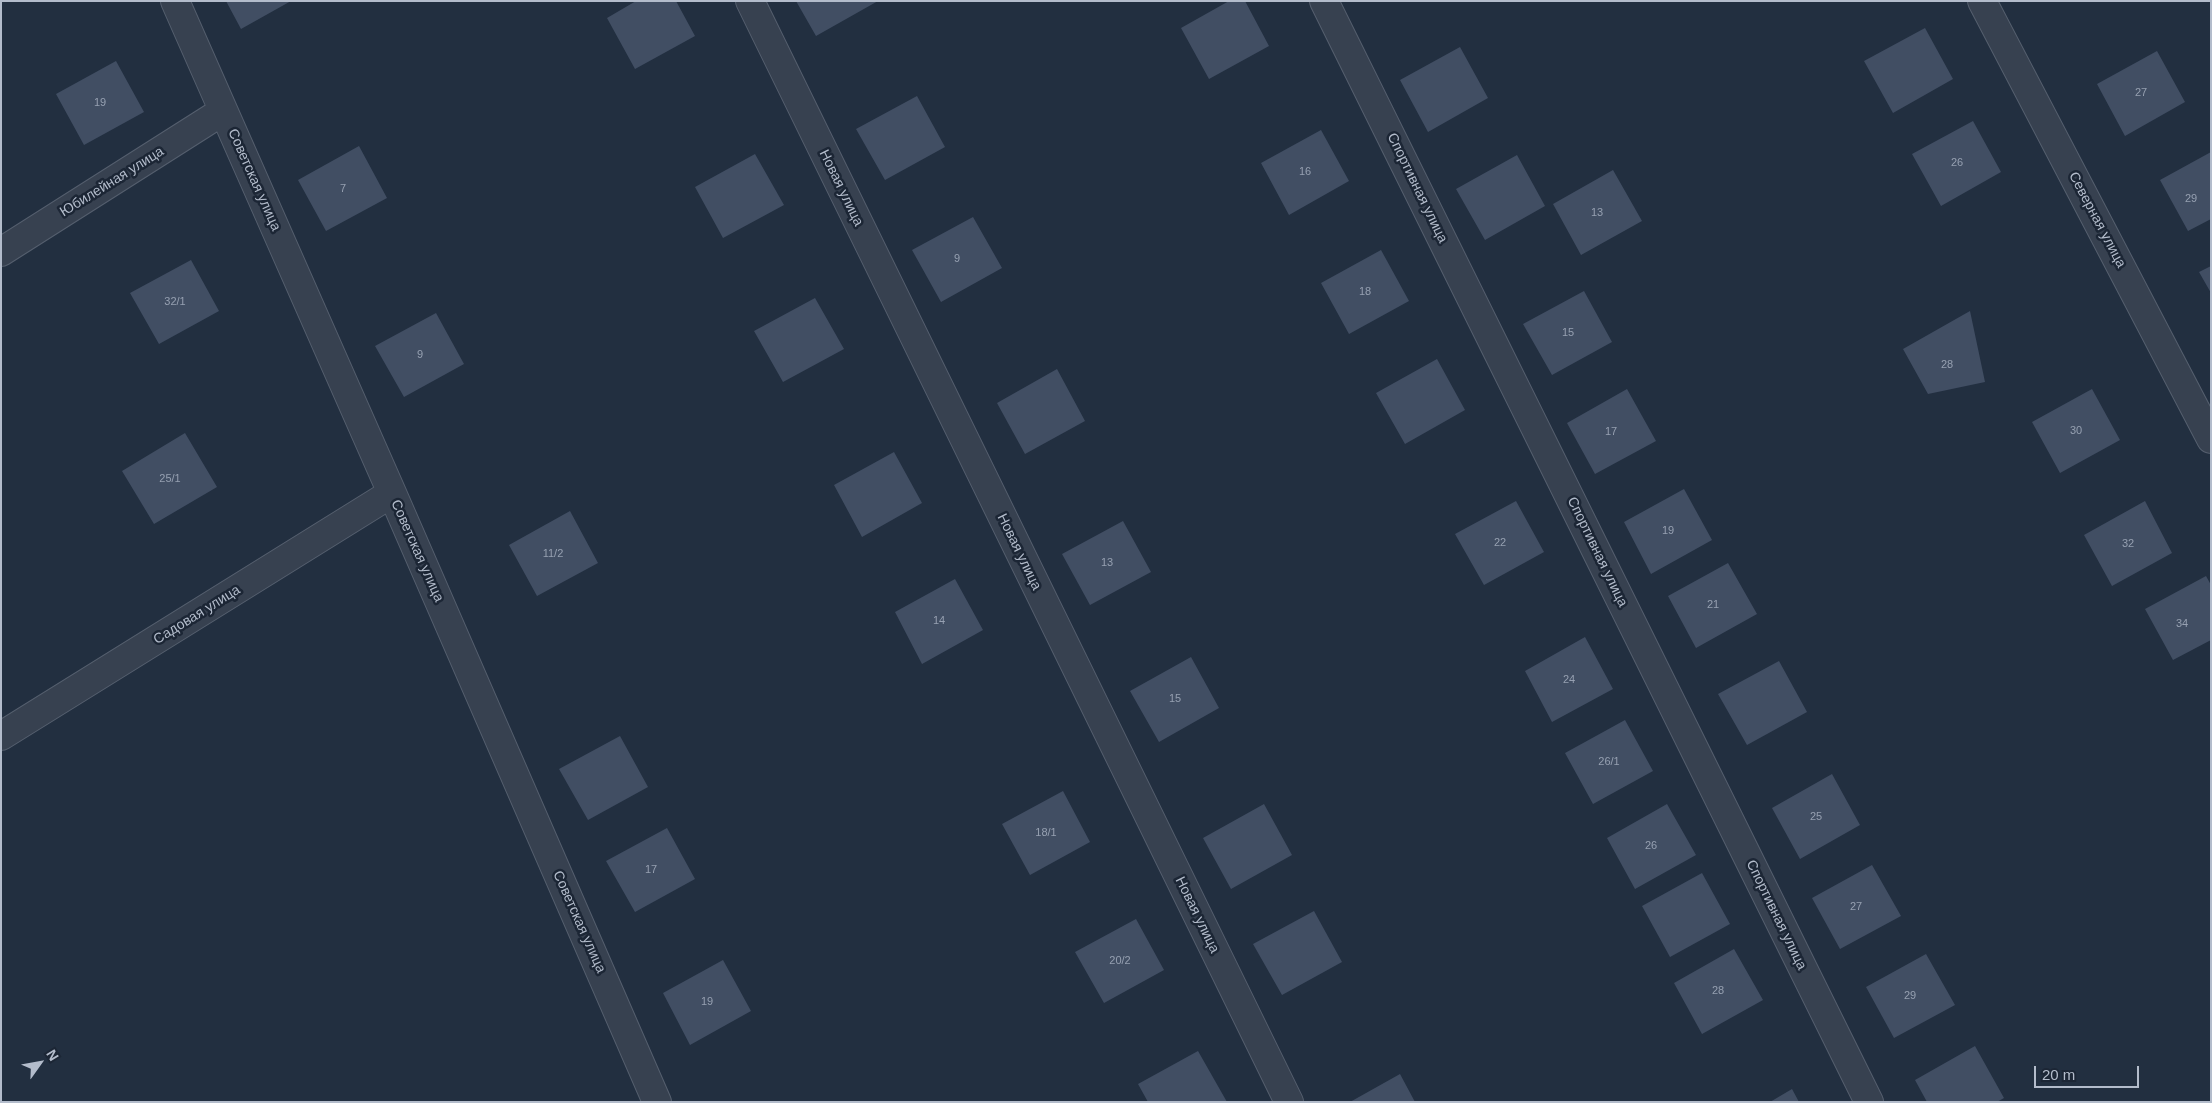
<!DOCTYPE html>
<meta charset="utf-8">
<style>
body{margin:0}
#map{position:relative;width:2212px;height:1103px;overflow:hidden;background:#222f40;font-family:Arial,sans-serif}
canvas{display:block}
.frame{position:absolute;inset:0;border:2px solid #b3bccb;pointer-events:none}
.north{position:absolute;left:15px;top:1038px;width:50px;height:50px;-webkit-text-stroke:4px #1c2635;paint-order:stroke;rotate:58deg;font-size:14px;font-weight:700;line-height:20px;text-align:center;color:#b3bccb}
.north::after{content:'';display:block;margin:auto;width:18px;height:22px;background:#b3bccb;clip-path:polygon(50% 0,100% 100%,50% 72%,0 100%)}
.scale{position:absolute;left:2034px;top:1066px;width:105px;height:22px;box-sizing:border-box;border:2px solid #b3bccb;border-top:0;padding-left:6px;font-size:15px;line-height:18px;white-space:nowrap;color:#b3bccb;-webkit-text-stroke:4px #1c2635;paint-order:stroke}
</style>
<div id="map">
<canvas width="2212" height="1103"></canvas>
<div class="frame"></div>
<div class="north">N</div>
<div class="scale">20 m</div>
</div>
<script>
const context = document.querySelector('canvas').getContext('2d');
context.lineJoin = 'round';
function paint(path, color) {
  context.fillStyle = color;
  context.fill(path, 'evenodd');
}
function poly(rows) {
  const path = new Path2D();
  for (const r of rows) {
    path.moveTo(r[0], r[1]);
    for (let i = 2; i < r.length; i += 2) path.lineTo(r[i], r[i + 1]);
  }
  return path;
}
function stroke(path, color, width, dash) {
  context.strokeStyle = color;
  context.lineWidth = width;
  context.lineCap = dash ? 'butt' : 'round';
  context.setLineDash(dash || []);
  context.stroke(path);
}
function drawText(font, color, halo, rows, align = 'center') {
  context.font = font + ' Arial,sans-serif';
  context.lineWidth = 5;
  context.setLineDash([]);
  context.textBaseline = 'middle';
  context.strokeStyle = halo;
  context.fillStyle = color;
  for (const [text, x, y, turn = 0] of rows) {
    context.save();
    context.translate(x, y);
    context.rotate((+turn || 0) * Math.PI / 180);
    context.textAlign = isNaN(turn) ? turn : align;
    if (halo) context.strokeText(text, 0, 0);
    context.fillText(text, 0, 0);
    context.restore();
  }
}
const building = poly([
 [226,1,291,1,241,29],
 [636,1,676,1,695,36,635,69,607,18],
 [796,1,878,1,816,36],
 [1229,1,1245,1,1269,46,1209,79,1181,28],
 [1925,28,1953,79,1893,113,1864,61],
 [1460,47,1488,98,1428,132,1400,80],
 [2157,51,2185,102,2125,136,2097,84],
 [116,61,144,112,84,145,56,94],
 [917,96,945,147,885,180,856,129],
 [1973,121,2001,172,1941,206,1912,154],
 [1321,130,1349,181,1289,215,1261,163],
 [359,146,387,198,326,231,298,180],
 [2211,152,2211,219,2188,231,2160,180],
 [755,154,784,205,723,238,695,187],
 [1517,155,1545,206,1485,240,1456,189],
 [1613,170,1642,221,1581,255,1553,204],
 [973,217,1002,268,941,302,912,250],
 [1381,250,1409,301,1349,334,1321,283],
 [191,260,219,311,159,344,130,293],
 [2211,266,2211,293,2199,272],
 [1584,291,1612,342,1552,375,1523,324],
 [815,298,844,349,783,382,754,331],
 [1970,311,1985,382,1928,394,1903,349],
 [436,313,464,364,404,397,375,346],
 [1437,359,1465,410,1405,444,1376,393],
 [1057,369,1085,421,1025,454,997,403],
 [1627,389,1656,441,1595,474,1567,423],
 [2092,389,2120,440,2060,473,2032,422],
 [185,433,217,487,154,524,122,471],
 [894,452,922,503,862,537,834,485],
 [1684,489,1712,540,1651,574,1624,522],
 [1516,501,1544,552,1484,585,1455,534],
 [2145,501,2172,553,2112,586,2084,535],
 [570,511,598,563,537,596,509,545],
 [1123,521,1151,572,1090,605,1062,554],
 [1728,563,1757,614,1696,648,1668,596],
 [2206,576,2211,585,2211,640,2173,660,2145,609],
 [955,579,983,630,922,664,895,612],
 [1585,637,1613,689,1552,722,1525,671],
 [1191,657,1219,708,1159,742,1130,691],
 [1779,661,1807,712,1747,745,1718,694],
 [1625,720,1653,771,1593,804,1565,753],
 [620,736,648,787,588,820,559,769],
 [1832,774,1860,825,1800,859,1772,808],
 [1063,791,1090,842,1030,875,1002,824],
 [1264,804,1292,855,1231,889,1203,838],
 [1667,804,1696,855,1635,889,1607,838],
 [667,828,695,879,635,912,606,861],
 [1872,865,1901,916,1840,949,1812,898],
 [1702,873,1730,924,1670,957,1642,906],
 [1314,911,1342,962,1282,995,1253,944],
 [1136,919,1164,970,1104,1003,1075,952],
 [1734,949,1763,1000,1702,1034,1674,983],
 [1926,954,1955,1005,1894,1038,1866,987],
 [723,960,751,1011,690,1045,663,993],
 [1975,1046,2004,1098,1997,1102,1927,1102,1915,1080],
 [1198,1051,1227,1102,1148,1102,1138,1084],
 [1400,1074,1415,1102,1350,1102],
 [1792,1089,1799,1102,1770,1102]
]);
const minor = poly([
 [175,1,392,493,657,1102],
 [750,1,1289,1102],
 [1324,1,1869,1102],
 [1982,1,2211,439],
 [1,252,223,111],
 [1,736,392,493]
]);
const numberNames = [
 ["27",2141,93],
 ["19",100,103],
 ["26",1957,163],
 ["16",1305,172],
 ["7",343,189],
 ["29",2191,199],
 ["13",1597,213],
 ["9",957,259],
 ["18",1365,292],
 ["32/1",175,302],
 ["15",1568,333],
 ["9",420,355],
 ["28",1947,365],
 ["30",2076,431],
 ["17",1611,432],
 ["25/1",170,479],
 ["19",1668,531],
 ["22",1500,543],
 ["32",2128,544],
 ["11/2",553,554],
 ["13",1107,563],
 ["21",1713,605],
 ["14",939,621],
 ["34",2182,624],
 ["24",1569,680],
 ["15",1175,699],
 ["26/1",1609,762],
 ["25",1816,817],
 ["18/1",1046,833],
 ["26",1651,846],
 ["17",651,870],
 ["27",1856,907],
 ["20/2",1120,961],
 ["28",1718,991],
 ["29",1910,996],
 ["19",707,1002]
];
const streetNames = [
 ["Советская улица",254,180,66],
 ["Юбилейная улица",112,182,-32],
 ["Новая улица",841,188,64],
 ["Спортивная улица",1417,188,64],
 ["Северная улица",2097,220,62],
 ["Советская улица",417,551,66],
 ["Новая улица",1019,552,64],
 ["Спортивная улица",1597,552,64],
 ["Садовая улица",197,615,-32],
 ["Новая улица",1197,915,64],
 ["Спортивная улица",1776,915,64],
 ["Советская улица",579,922,66]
];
paint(building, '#414e63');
stroke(minor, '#555f6e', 30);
stroke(minor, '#374150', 28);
drawText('11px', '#96a0b1', null, numberNames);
drawText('14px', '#b3bccb', '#1c2635', streetNames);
</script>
